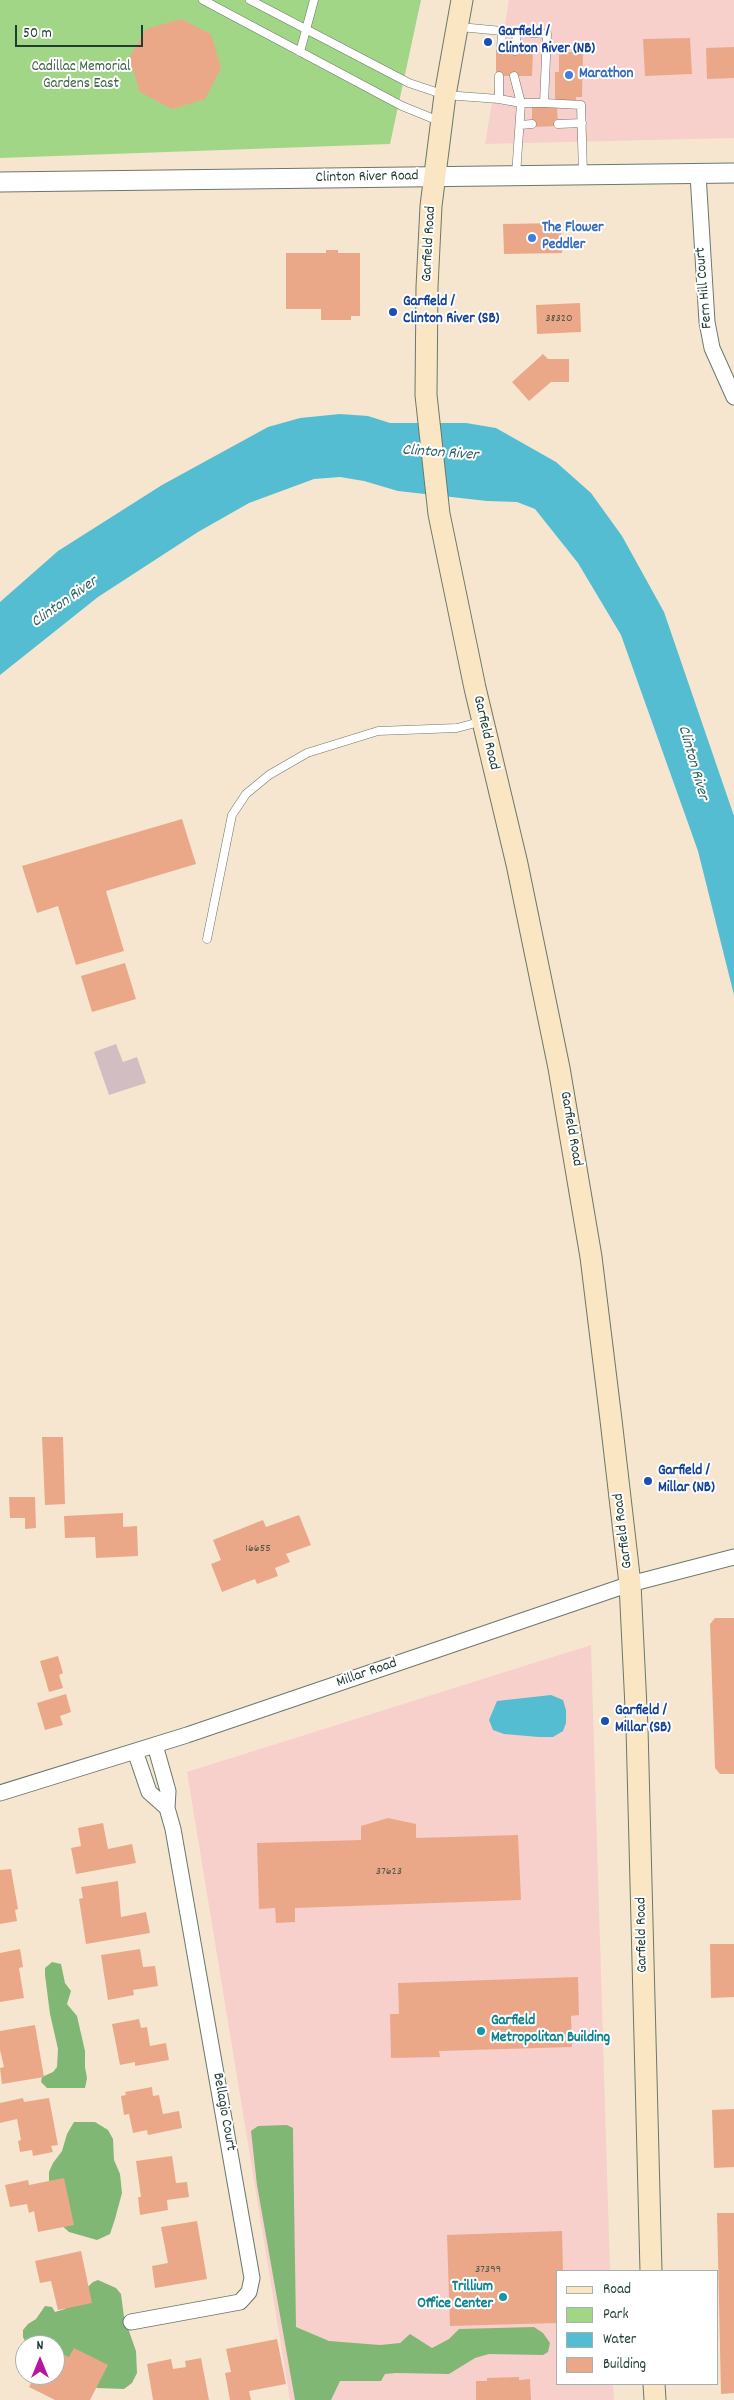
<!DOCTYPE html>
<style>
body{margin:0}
#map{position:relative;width:734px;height:2400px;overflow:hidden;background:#f6e6d0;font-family:Dekko,sans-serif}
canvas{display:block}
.legend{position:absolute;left:556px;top:2270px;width:162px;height:115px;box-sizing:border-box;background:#fff;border:1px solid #a5b1ae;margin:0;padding:6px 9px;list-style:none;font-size:15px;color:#1f3d34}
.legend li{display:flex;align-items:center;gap:10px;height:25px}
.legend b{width:25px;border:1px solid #a5b1ae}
.north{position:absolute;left:15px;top:2335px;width:50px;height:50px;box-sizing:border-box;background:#fff;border:1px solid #a5b1ae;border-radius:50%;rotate:0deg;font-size:14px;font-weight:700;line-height:20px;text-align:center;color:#1f3d34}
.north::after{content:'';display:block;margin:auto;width:18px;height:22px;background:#b5179e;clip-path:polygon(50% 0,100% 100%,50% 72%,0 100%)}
.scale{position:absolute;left:15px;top:25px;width:128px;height:22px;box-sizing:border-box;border:2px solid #1f3d34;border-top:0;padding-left:6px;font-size:15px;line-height:18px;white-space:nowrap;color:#1f3d34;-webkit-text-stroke:4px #fff;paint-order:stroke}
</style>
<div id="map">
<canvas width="734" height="2400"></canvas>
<ul class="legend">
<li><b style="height:6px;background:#fbe6c4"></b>Road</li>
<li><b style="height:14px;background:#a2d687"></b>Park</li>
<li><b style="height:14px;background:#54bdd1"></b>Water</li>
<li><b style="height:14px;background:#eba889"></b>Building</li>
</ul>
<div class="north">N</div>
<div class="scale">50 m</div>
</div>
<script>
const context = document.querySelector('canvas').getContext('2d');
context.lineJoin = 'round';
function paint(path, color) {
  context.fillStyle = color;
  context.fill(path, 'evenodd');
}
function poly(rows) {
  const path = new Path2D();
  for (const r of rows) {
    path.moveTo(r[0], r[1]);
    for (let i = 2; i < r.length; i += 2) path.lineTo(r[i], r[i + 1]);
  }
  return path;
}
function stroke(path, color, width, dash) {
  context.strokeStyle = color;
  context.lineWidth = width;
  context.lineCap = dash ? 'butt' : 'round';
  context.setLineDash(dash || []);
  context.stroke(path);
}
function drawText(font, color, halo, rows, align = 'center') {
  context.font = font + ' Dekko,sans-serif';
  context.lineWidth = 4;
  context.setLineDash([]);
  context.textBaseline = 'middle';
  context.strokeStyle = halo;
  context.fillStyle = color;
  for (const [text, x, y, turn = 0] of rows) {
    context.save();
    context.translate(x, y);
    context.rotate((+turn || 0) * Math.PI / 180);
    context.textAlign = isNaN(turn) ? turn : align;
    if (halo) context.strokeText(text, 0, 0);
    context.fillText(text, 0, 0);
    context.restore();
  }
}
const built = poly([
 [509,0,734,0,734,138,485,144],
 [591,1645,610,2271,558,2271,558,2384,613,2384,614,2400,290,2400,187,1772]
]);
const industrial = poly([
 [116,1044,123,1062,137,1057,146,1083,109,1095,94,1052]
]);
const green = poly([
 [0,0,421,0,390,144,0,158]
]);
const forest = poly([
 [52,1962,61,1964,65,1983,71,1991,67,2004,77,2016,85,2051,85,2067,87,2078,85,2088,47,2088,41,2082,42,2077,53,2072,57,2067,58,2049,50,2014,45,1975,45,1968],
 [74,2122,95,2122,108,2130,113,2139,114,2160,120,2174,122,2193,115,2219,110,2234,97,2240,69,2232,59,2223,58,2207,49,2180,49,2172,53,2163,62,2151,67,2134],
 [287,2125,293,2128,293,2135,296,2327,329,2341,380,2345,400,2343,410,2334,432,2348,449,2339,459,2329,534,2327,543,2333,550,2343,548,2352,543,2355,489,2354,475,2358,449,2374,396,2373,385,2374,381,2381,340,2381,331,2400,295,2400,257,2185,251,2131,258,2126],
 [98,2280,116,2288,121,2294,124,2317,136,2351,137,2373,132,2383,124,2389,97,2388,71,2368,60,2361,55,2360,55,2345,27,2345,23,2337,23,2330,28,2324,36,2319,45,2306,52,2307,55,2312,65,2309,93,2282]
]);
const water = poly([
 [340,414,368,416,390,423,466,423,496,428,556,462,591,493,622,536,664,612,734,816,734,995,698,851,621,635,578,563,535,509,517,502,487,501,398,491,364,481,340,477,314,479,249,503,198,532,98,597,0,675,0,602,58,551,162,485,268,427,300,418],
 [551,1695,563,1700,566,1710,566,1723,563,1731,553,1737,539,1737,504,1734,493,1730,489,1720,497,1701]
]);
const building = poly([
 [181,19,211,34,221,68,205,99,172,109,140,92,129,58,146,29],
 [690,38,692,74,645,76,643,39],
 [734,47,734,78,707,79,706,48],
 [496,50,533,51,532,76,496,76],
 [559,52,583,52,582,97,576,97,576,101,555,101,555,72,559,72],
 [532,107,557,107,558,126,532,127],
 [561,223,562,253,504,254,503,224],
 [326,250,338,250,338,253,360,253,360,316,351,316,351,320,321,320,321,309,286,309,286,253,326,253],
 [580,303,581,332,537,334,536,305],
 [543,354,548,359,569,359,569,382,551,382,529,401,512,382],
 [182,819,196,864,106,891,124,951,76,965,58,906,37,913,22,866],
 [125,963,136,999,92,1012,81,976],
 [42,1437,63,1437,65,1504,45,1505],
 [9,1497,35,1497,36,1528,25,1529,25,1518,10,1518],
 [123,1513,123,1527,137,1526,138,1556,96,1558,95,1537,65,1538,64,1516],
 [299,1515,311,1545,286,1554,290,1562,275,1568,278,1576,257,1584,255,1579,222,1592,211,1564,221,1560,213,1540,263,1520,266,1527],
 [715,1618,734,1618,734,1774,720,1774,715,1768,710,1624],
 [58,1656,63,1673,59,1675,63,1688,49,1692,40,1661],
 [66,1694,71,1712,60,1716,63,1725,45,1730,37,1703],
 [388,1818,416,1824,416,1838,518,1835,521,1900,295,1908,295,1922,276,1923,275,1908,259,1909,257,1843,361,1840,361,1826],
 [103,1823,108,1849,132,1844,136,1863,76,1874,71,1848,81,1846,78,1828],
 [11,1869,18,1909,15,1910,17,1921,0,1924,0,1870],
 [118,1881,121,1917,146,1912,150,1933,86,1944,79,1899,83,1898,81,1887],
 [710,1944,734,1944,734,1997,711,1998],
 [20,1949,23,1967,19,1968,24,1998,0,2002,0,1953],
 [140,1949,143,1967,155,1966,158,1986,133,1990,134,1995,108,2000,101,1955],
 [578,1977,579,2015,571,2016,572,2047,439,2051,440,2057,391,2058,390,2014,399,2014,398,1983],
 [139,2019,141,2028,147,2027,150,2046,166,2043,169,2060,135,2066,135,2062,120,2065,112,2024],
 [35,2025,44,2077,2,2084,0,2068,4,2067,0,2050,0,2031],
 [152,2087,153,2096,159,2095,163,2114,179,2111,182,2128,148,2135,147,2130,133,2133,129,2114,124,2115,121,2096,126,2095,125,2092],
 [23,2098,24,2102,49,2098,58,2145,51,2146,53,2152,33,2156,32,2150,20,2152,18,2141,21,2140,17,2119,0,2123,0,2103],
 [734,2109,734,2167,714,2168,712,2110],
 [172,2156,176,2183,187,2182,189,2197,167,2200,168,2210,140,2215,138,2197,141,2197,136,2161],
 [64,2178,74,2225,38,2232,34,2211,29,2213,27,2204,10,2207,5,2185,28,2180,29,2185],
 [717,2213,734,2213,734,2393,721,2394],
 [197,2221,207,2279,155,2288,152,2266,168,2263,161,2227],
 [562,2231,563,2271,558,2271,558,2323,450,2326,447,2235],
 [81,2251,92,2303,58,2310,51,2281,40,2283,35,2261],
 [277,2339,286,2384,249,2391,251,2400,230,2400,225,2373,231,2372,226,2349],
 [74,2348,108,2365,90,2400,55,2400,29,2387,35,2375,50,2381,64,2355,69,2357],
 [201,2358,209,2400,153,2400,147,2364,171,2359,173,2369,186,2367,185,2361],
 [519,2377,519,2380,530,2379,531,2400,476,2400,476,2381,487,2381,487,2378]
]);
const service = poly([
 [203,0,402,106,439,121],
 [250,0,409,83,445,95,499,99,499,76],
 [460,27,502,31,501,50],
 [502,31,517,32,515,51],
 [517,32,547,34,544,103,581,105,583,174],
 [300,52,314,0],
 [499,99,521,103,514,76],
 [558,124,582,123],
 [520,125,532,124],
 [516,175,521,103,544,103],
 [207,939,232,815,246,794,269,775,307,753,378,731,457,728,483,721]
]);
const minor = poly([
 [698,174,707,322,712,348,734,397],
 [135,1751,149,1792,167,1808],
 [0,1793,187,1735,630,1584,734,1557],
 [131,2322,240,2302,249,2292,252,2278,173,1829,167,1808,168,1791,155,1745]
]);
const tertiary = poly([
 [0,182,734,173]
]);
const secondary = poly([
 [462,0,445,95,431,206,427,287,426,395,439,514,475,688,517,864,559,1068,591,1257,611,1420,630,1584,637,1728,651,2271],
 [654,2384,655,2400]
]);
const markers = [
 [488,42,5,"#1a4fb4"],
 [569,75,5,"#3f7fe0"],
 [532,238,5,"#3f7fe0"],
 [393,312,5,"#1a4fb4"],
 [648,1481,5,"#1a4fb4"],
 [605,1721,5,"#1a4fb4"],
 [481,2031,5,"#0f9aa8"],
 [503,2297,5,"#0f9aa8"]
];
const numberNames = [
 ["38320",559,319],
 ["16655",258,1549],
 ["37623",389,1872],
 ["37399",488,2270]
];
const transitNames = [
 ["Garfield /",498,33],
 ["Clinton River (NB)",498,50],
 ["Garfield /",403,303],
 ["Clinton River (SB)",403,320],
 ["Garfield /",658,1472],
 ["Millar (NB)",658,1489],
 ["Garfield /",615,1712],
 ["Millar (SB)",615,1729]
];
const parkNames = [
 ["Cadillac Memorial",81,68],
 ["Gardens East",81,85]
];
const shopNames = [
 ["Marathon",579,75],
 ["The Flower",542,229],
 ["Peddler",542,246]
];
const streetNames = [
 ["Clinton River Road",367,178,-1],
 ["Garfield Road",430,244,-87],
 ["Fern Hill Court",705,288,-95],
 ["Garfield Road",485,733,77],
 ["Garfield Road",570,1129,80],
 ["Garfield Road",624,1531,-97],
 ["Millar Road",367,1674,-19],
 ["Garfield Road",643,1935,-91],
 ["Bellagio Court",223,2112,80]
];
const cultureNames = [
 ["Garfield",491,2022],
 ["Metropolitan Building",491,2039],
 ["Trillium",493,2288,"right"],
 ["Office Center",493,2305,"right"]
];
const waterNames = [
 ["Clinton River",440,454,4],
 ["Clinton River",65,603,-35],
 ["Clinton River",692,763,74]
];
paint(built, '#f7d0cb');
paint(industrial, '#d2bec2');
paint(green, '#a2d687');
paint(forest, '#81b774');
paint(water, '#54bdd1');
paint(building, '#eba889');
stroke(service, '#6a786b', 9);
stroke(minor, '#6a786b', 17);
stroke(tertiary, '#6a786b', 21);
stroke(secondary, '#6a786b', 23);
stroke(service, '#fff', 8);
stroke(minor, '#fff', 15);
stroke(tertiary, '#fff', 19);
stroke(secondary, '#fbe6c4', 21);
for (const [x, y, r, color] of markers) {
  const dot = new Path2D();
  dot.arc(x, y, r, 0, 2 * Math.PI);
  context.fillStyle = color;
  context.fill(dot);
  stroke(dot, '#fff', 2);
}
drawText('12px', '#525849', null, numberNames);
drawText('bold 15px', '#164399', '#fff', transitNames, 'left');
drawText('15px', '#406349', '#fff', parkNames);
drawText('bold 15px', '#366cbe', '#fff', shopNames, 'left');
drawText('15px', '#1f3d34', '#fff', streetNames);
drawText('bold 15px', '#0d838f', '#fff', cultureNames, 'left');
drawText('italic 16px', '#2f6363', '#fff', waterNames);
</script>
